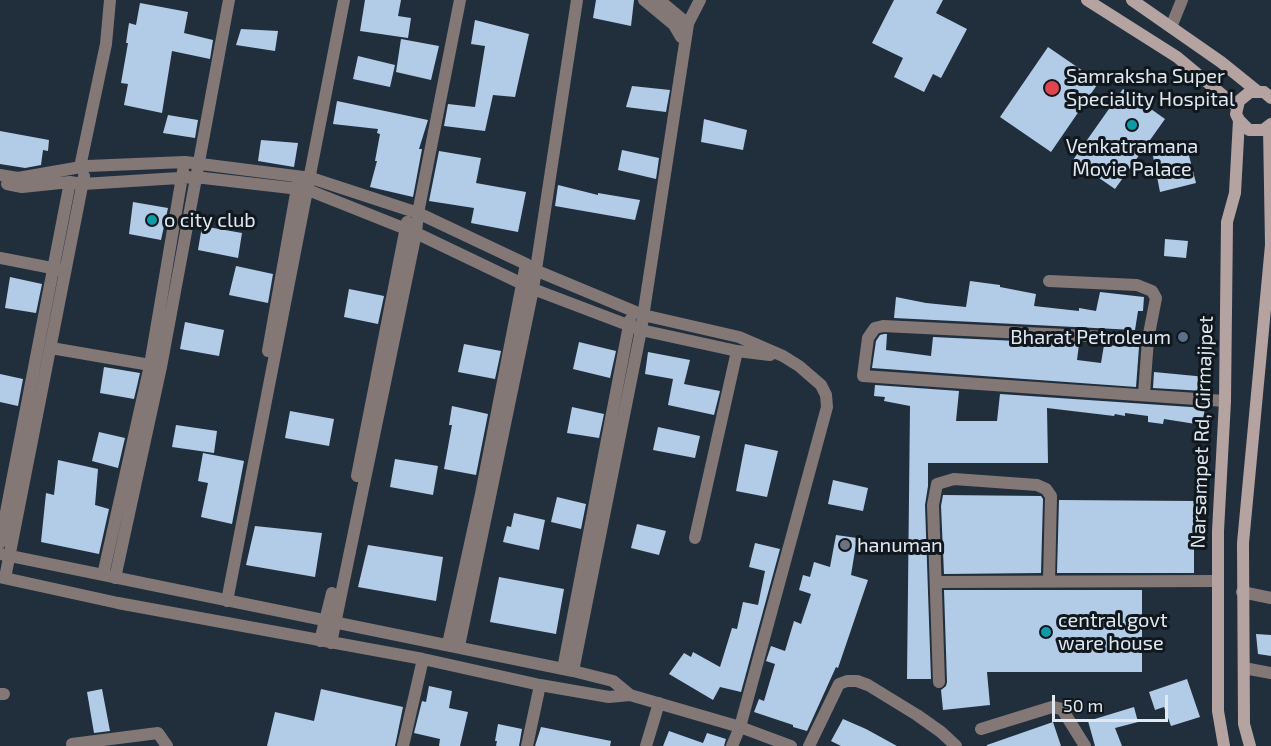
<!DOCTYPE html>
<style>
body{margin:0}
#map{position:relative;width:1271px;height:746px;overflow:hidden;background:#212f3d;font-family:"Exo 2",sans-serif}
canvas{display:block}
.scale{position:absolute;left:1052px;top:695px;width:116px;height:27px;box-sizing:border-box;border:3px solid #e0e9f2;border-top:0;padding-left:8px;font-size:18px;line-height:21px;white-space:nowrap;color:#e0e9f2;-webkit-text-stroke:4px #10171d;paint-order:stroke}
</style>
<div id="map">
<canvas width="1271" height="746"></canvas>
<div class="scale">50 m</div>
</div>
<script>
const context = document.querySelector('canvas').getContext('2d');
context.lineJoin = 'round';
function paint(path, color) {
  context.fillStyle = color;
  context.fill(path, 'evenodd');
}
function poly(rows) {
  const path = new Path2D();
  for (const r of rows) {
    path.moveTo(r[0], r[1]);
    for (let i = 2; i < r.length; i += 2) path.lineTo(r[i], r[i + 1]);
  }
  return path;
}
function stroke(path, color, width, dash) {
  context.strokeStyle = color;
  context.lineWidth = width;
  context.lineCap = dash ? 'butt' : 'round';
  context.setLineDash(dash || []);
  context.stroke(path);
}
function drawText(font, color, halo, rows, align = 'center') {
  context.font = font + ' "Exo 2",sans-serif';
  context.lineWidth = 6;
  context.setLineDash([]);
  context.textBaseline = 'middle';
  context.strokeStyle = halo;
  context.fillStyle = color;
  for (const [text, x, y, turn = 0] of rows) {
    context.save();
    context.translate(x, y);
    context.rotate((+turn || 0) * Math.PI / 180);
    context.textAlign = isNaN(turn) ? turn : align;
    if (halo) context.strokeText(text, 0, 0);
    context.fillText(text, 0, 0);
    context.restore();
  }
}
const building = poly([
 [365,0,401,0,398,16,411,18,408,38,360,31],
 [596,0,634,0,631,26,593,18],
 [894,0,943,0,936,13,967,29,941,78,933,74,924,92,894,77,903,58,872,43],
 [140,3,188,12,184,33,213,40,210,59,172,51,162,113,124,105,128,84,121,83,128,43,126,43,129,23,136,25],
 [475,20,529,34,515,97,493,95,485,131,444,126,448,104,475,107,485,46,471,44],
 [241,29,278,31,275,51,236,45],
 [401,39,439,46,431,80,396,72],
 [1048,47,1099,82,1051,152,1000,117],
 [358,56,395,65,390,87,353,79],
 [632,86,670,90,666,112,626,107],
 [1123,89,1165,119,1115,189,1073,160],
 [337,101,428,120,419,149,422,149,413,197,370,187,377,161,375,161,380,134,377,133,378,129,333,124],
 [168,115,198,120,195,138,163,133],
 [704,119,747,130,743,150,701,142],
 [0,131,49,140,48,151,43,150,41,165,25,168,0,164],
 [261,140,298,143,294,167,258,161],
 [1186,144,1196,183,1160,192,1153,156],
 [622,150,659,158,656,179,618,170],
 [439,151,481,158,476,183,526,192,518,232,471,223,474,208,429,201],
 [558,185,598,195,598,193,640,200,635,220,555,206],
 [133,202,168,208,161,240,129,234],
 [202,226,242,233,238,258,198,250],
 [1165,239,1188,241,1186,258,1164,256],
 [236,266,273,274,268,303,229,295],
 [10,277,42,284,36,313,5,308],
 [970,281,1000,285,1000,287,1036,294,1034,306,1079,311,1079,308,1096,311,1100,292,1144,297,1143,311,1138,311,1135,330,894,318,896,297,926,303,966,307],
 [349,289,384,296,378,324,344,317],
 [185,322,224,330,219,356,180,349],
 [884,334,887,334,886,350,931,356,933,337,1079,344,1077,360,1101,363,1104,345,1139,347,1136,387,872,368,876,341,880,335],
 [579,342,616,351,610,378,573,369],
 [464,344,501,351,495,379,458,372],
 [648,352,690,360,684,384,720,391,714,415,668,405,673,379,645,374],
 [104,367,140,373,134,399,100,393],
 [1154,372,1206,377,1204,391,1153,388],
 [0,374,23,379,18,406,0,402],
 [875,385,959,391,956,421,997,421,1000,394,1205,408,1202,425,1164,419,1163,424,1148,422,1148,416,1125,413,1125,416,1115,414,1114,416,1047,408,1048,463,928,463,928,486,925,505,931,679,907,679,910,406,884,401,885,397,874,396],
 [452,406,488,414,476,475,444,469,452,425,449,425],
 [572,407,604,414,599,438,567,433],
 [290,411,334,419,329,446,285,438],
 [176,425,217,431,214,453,172,447],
 [658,427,700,436,695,458,653,450],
 [99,432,125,438,118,468,92,461],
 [745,444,778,451,767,497,736,491],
 [203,453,244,461,232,524,201,517,208,483,198,481],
 [395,459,438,466,433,495,390,487],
 [58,460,98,469,95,505,109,509,99,554,41,542,46,493,54,495],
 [833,480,868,488,863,511,828,504],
 [943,495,1041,496,1043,499,1041,573,944,574,941,506],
 [557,497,586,504,581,529,551,522],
 [1059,500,1194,501,1194,573,1057,573],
 [514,513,545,520,539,550,503,542,507,526,511,527],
 [637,524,666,531,659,555,631,548],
 [255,526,322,533,315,577,246,565],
 [836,535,857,538,851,575,868,580,838,668,836,667,807,731,793,727,793,725,754,712,759,699,764,701,775,664,766,661,771,646,785,651,794,621,801,624,811,594,799,590,803,575,810,577,814,562,830,567],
 [755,543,780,549,741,692,720,687,713,700,669,674,684,653,691,657,693,652,720,667,732,628,737,629,743,602,758,605,765,571,749,567],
 [368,545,443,557,436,601,358,587],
 [499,577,564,589,556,634,490,622],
 [944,590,1142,590,1142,672,987,672,990,705,943,710,941,690,946,686,947,682],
 [1256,634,1271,635,1271,656,1258,654],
 [1187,679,1200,717,1171,726,1164,707,1155,710,1149,692],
 [429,686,452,691,449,708,468,712,460,746,439,746,440,739,414,733,422,701,426,702],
 [102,689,110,731,94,733,87,692],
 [321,689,403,707,395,746,267,746,275,712,314,721],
 [1134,707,1138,722,1115,728,1122,746,1095,746,1088,721],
 [843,719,866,729,897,746,841,746,831,741],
 [1053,722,1061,746,987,746,987,745],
 [498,724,522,729,519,746,496,746,497,741,495,741],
 [541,727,611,741,610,746,535,746],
 [669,731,703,743,707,733,726,739,724,746,663,746]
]);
const street = poly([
 [644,0,674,25,681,37,700,0],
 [659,0,688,24,682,25],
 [1171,27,1182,0],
 [80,167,106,44,110,0],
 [0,175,18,178,87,166,185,162,311,178,418,213,526,264,535,270,643,315,739,337,783,356,799,366,821,385,826,395,827,407,740,727,732,746],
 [7,184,22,187,70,182,83,184,195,177,308,190,416,233,533,289,641,330,737,351,770,355],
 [0,258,62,270],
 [1049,281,1137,285,1152,291,1156,298,1148,339,1144,394],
 [1148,339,883,326,875,328,868,338,863,376,1225,401],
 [51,348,156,366],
 [268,351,298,182],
 [357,476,407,222],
 [695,538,737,351],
 [0,543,70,182],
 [0,554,573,671,613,681,630,695],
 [103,575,150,365,183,171],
 [0,577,118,603,423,659,540,685,609,697,630,695,740,727,791,746],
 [5,578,84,176],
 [115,578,161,367,229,0],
 [936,582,1217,581],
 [1242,592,1271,598],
 [227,601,344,0],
 [320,641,332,593],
 [331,643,416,233,418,213,460,0],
 [448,644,481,494,526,264],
 [459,646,533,289,577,0],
 [1244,668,1271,673],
 [563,669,630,320],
 [573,671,641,330,688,24],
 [939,682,933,505,937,484,954,479,1037,485,1046,489,1051,496,1049,581],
 [0,694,4,694],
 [981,729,1052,707,1062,709,1085,746],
 [72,744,158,733,167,746],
 [403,746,423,659],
 [527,746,540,685],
 [646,746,659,703],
 [809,746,839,684,847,681,857,681,868,685,917,715,941,732,956,746]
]);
const secondary = poly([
 [1087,0,1177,57,1237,107],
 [1132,0,1221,62,1257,91],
 [1271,98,1264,92,1250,92,1239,101,1236,114,1239,120,1249,130,1263,130,1271,124],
 [1224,746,1218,711,1218,531,1225,401,1227,222,1235,193,1239,120],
 [1250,746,1244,724,1243,543,1271,245,1269,127]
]);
const markers = [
 [1052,88,8,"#e0444e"],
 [1132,125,6,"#0f9aa8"],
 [152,220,6,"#0f9aa8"],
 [1183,337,6,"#5c6f8a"],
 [845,545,6,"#6b7280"],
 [1046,632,6,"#0f9aa8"]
];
const poiNames = [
 ["Samraksha Super",1066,76],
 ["Speciality Hospital",1066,99],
 ["Venkatramana",1132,146,"center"],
 ["Movie Palace",1132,169,"center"],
 ["o city club",164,220],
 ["Bharat Petroleum",1171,337,"right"],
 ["hanuman",857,545],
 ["central govt",1058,620],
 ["ware house",1058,643]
];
const streetNames = [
 ["Narsampet Rd, Girmajipet",1202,432,-88]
];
paint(building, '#b2cce8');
stroke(street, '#847877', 12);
stroke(secondary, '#b5a3a1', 12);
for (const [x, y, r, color] of markers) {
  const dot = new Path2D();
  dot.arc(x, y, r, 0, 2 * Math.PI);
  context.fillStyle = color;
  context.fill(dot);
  stroke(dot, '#10171d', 2);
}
drawText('20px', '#e0e9f2', '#10171d', poiNames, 'left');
drawText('20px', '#e0e9f2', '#10171d', streetNames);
</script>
